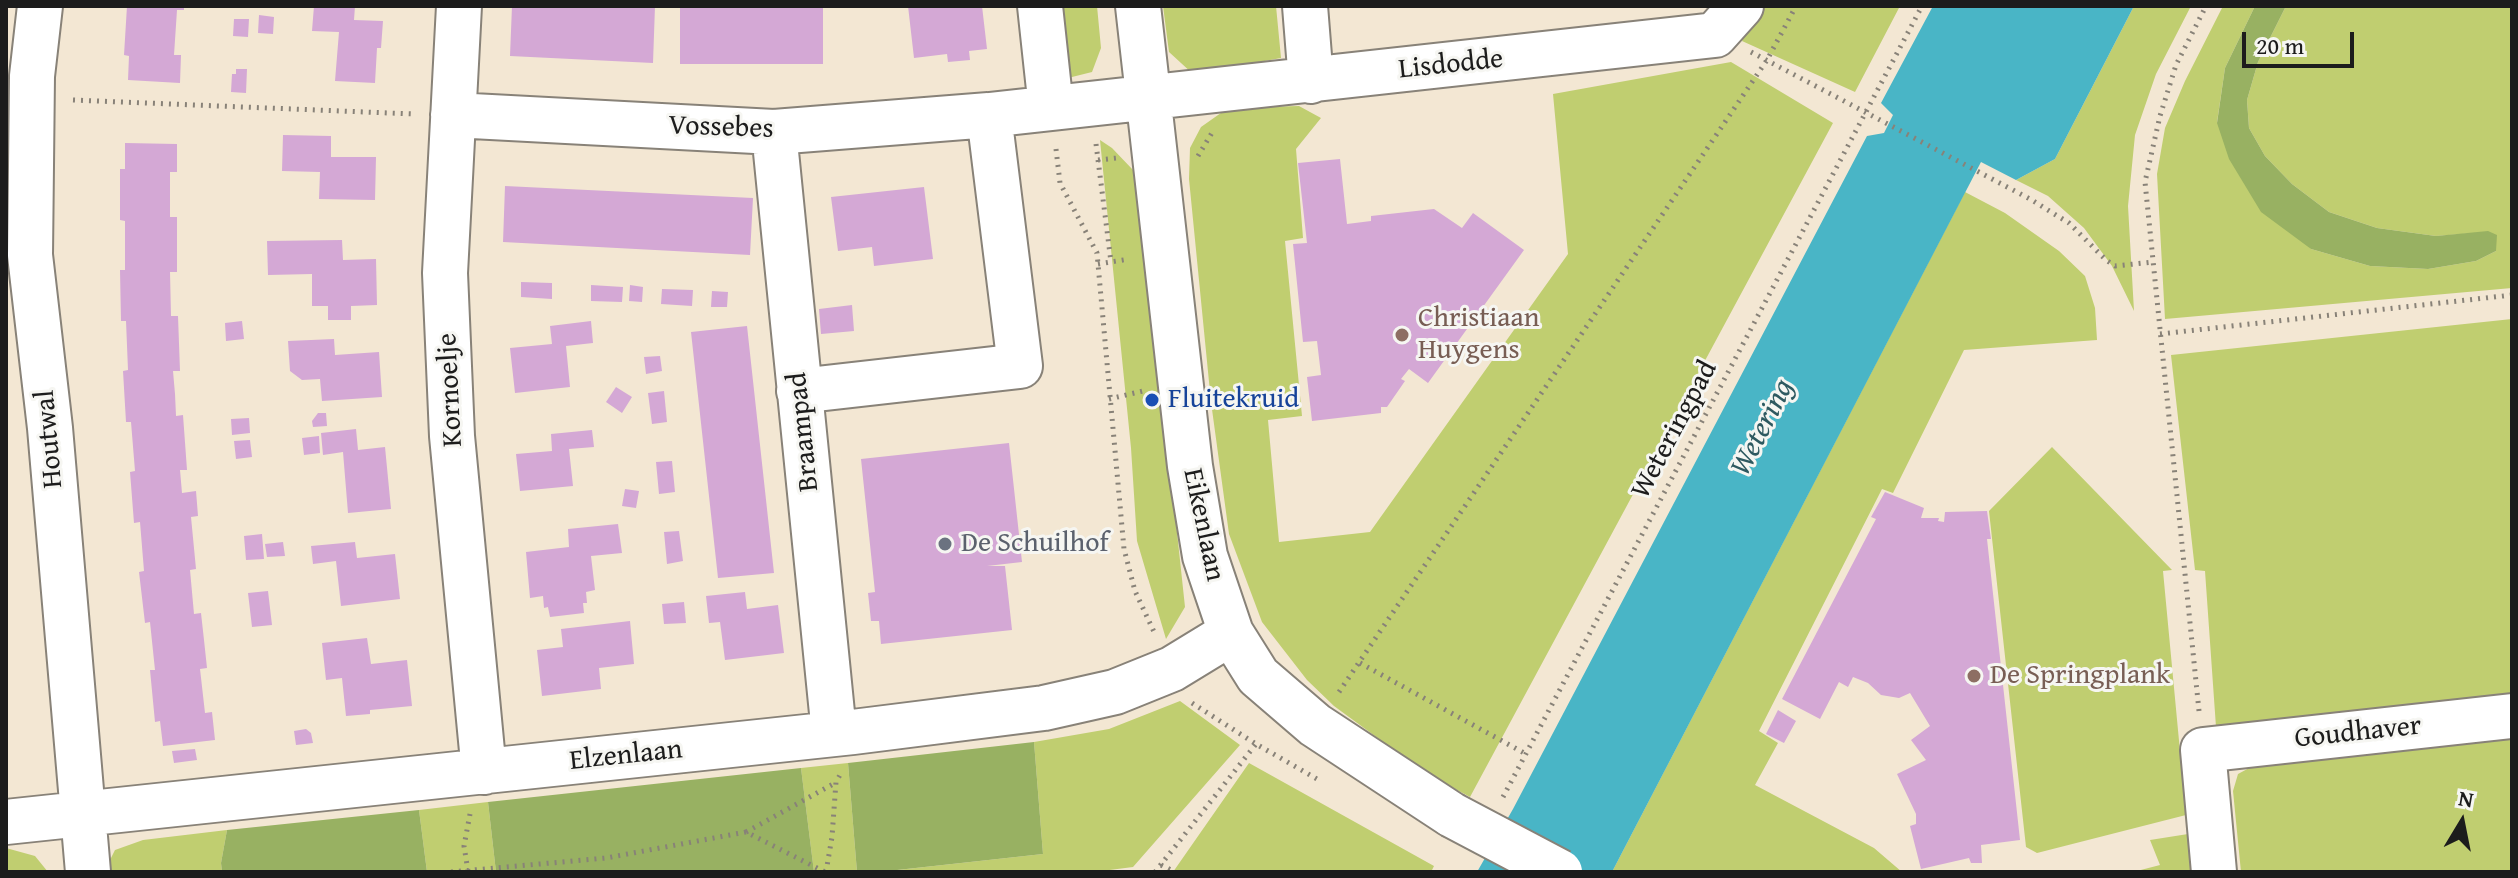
<!DOCTYPE html>
<style>
body{margin:0}
#map{position:relative;width:2518px;height:878px;overflow:hidden;background:#f3e7d3;font-family:"Gentium Book Plus",serif}
canvas{display:block}
.frame{position:absolute;inset:0;border:8px solid #1c1c1c;pointer-events:none}
.north{position:absolute;left:2422px;top:782px;width:80px;height:80px;-webkit-text-stroke:6px #f6f6f2;paint-order:stroke;rotate:10deg;font-size:22px;font-weight:700;line-height:32px;text-align:center;color:#1c1c1c}
.north::after{content:'';display:block;margin:auto;width:28px;height:36px;background:#1c1c1c;clip-path:polygon(50% 0,100% 100%,50% 72%,0 100%)}
.scale{position:absolute;left:2242px;top:32px;width:112px;height:36px;box-sizing:border-box;border:4px solid #1c1c1c;border-top:0;padding-left:10px;font-size:24px;line-height:28px;white-space:nowrap;color:#1c1c1c;-webkit-text-stroke:6px #f6f6f2;paint-order:stroke}
</style>
<div id="map">
<canvas width="2518" height="878"></canvas>
<div class="frame"></div>
<div class="north">N</div>
<div class="scale">20 m</div>
</div>
<script>
const context = document.querySelector('canvas').getContext('2d');
context.lineJoin = 'round';
function paint(path, color) {
  context.fillStyle = color;
  context.fill(path, 'evenodd');
}
function poly(rows) {
  const path = new Path2D();
  for (const r of rows) {
    path.moveTo(r[0], r[1]);
    for (let i = 2; i < r.length; i += 2) path.lineTo(r[i], r[i + 1]);
  }
  return path;
}
function stroke(path, color, width, dash) {
  context.strokeStyle = color;
  context.lineWidth = width;
  context.lineCap = dash ? 'butt' : 'round';
  context.setLineDash(dash || []);
  context.stroke(path);
}
function drawText(font, color, halo, rows, align = 'center') {
  context.font = font + ' "Gentium Book Plus",serif';
  context.lineWidth = 6;
  context.setLineDash([]);
  context.textBaseline = 'middle';
  context.strokeStyle = halo;
  context.fillStyle = color;
  for (const [text, x, y, turn = 0] of rows) {
    context.save();
    context.translate(x, y);
    context.rotate((+turn || 0) * Math.PI / 180);
    context.textAlign = isNaN(turn) ? turn : align;
    if (halo) context.strokeText(text, 0, 0);
    context.fillText(text, 0, 0);
    context.restore();
  }
}
const green = poly([
 [1049,6,1097,6,1101,48,1092,72,1068,78],
 [1163,6,1276,6,1281,58,1193,74,1169,52],
 [1760,6,1900,6,1855,92,1742,41],
 [2134,6,2191,6,2156,74,2135,135,2128,206,2134,311,2112,266,2084,228,2048,196,2016,180,2055,159],
 [2223,6,2255,6,2225,68,2217,122,2311,249,2370,266,2428,269,2476,261,2496,251,2488,232,2436,236,2377,228,2329,212,2292,184,2265,156,2249,128,2247,100,2258,62,2286,6,2512,6,2512,288,2165,319,2157,174,2165,128,2185,81],
 [1731,62,1833,123,1470,797,1424,772,1334,706,1307,680,1262,622,1229,534,1211,402,1189,179,1190,148,1201,127,1228,108,1299,106,1321,118,1296,149,1303,238,1285,241,1302,416,1268,420,1279,542,1370,532,1568,254,1553,94],
 [1100,140,1112,148,1133,170,1167,439,1185,607,1166,639,1137,541,1131,448],
 [1965,192,2005,213,2059,251,2085,276,2095,308,2097,340,1964,350,1893,493,1882,489,1759,731,1778,743,1755,785,1874,848,1902,872,1618,872,1613,870],
 [2512,319,2512,693,2216,727,2205,571,2195,570,2171,355],
 [2052,447,2172,570,2163,571,2186,815,2037,853,2026,847,1989,511],
 [1180,701,1240,745,1133,867,1094,872,879,872,1043,854,1034,742,1109,729],
 [2512,737,2512,872,2241,872,2233,791,2238,774,2251,767],
 [848,763,857,872,814,872,801,768],
 [1249,763,1434,866,1431,872,1173,872],
 [488,802,496,872,427,872,419,810],
 [227,830,221,863,222,872,104,872,115,850,143,840],
 [2188,834,2192,872,2133,872,2160,865,2150,840],
 [6,848,35,856,48,872,6,872]
]);
const forest = poly([
 [2255,6,2286,6,2258,62,2247,100,2249,128,2265,156,2292,184,2329,212,2377,228,2436,236,2488,231,2497,235,2496,251,2476,261,2428,269,2370,266,2311,249,2261,212,2229,159,2217,123,2225,68],
 [1034,742,1043,854,879,872,857,872,848,763],
 [801,768,814,872,496,872,488,802],
 [419,810,427,872,222,872,221,863,227,830]
]);
const water = poly([
 [1933,6,2134,6,2055,159,2016,180,1981,162,1612,872,1477,872,1513,809,1867,136,1884,133,1893,115,1881,103]
]);
const building = poly([
 [127,6,184,6,184,10,177,10,174,55,181,55,180,83,128,80,129,56,124,55],
 [314,6,355,6,354,20,383,21,381,48,377,48,375,83,335,81,339,32,312,31],
 [512,6,655,6,653,63,510,56],
 [908,6,982,6,987,49,969,51,970,60,948,62,947,54,914,58],
 [680,7,823,7,823,64,680,64],
 [259,15,274,17,273,34,258,33],
 [234,19,249,19,248,37,233,36],
 [236,69,247,69,246,93,231,92,232,74,236,74],
 [283,135,331,136,331,157,376,157,375,200,319,199,320,172,282,171],
 [125,143,177,144,177,172,170,172,170,217,177,217,177,272,170,272,171,316,178,316,180,371,173,371,175,394,176,416,183,415,187,470,180,470,182,493,196,491,198,516,191,517,196,569,190,570,194,614,201,613,204,640,207,668,200,669,205,713,212,712,215,740,163,746,160,721,155,722,150,670,155,670,150,622,145,623,139,572,144,571,140,522,134,523,130,472,135,471,131,422,126,422,123,371,128,370,126,321,121,321,120,270,125,270,125,221,120,220,120,169,125,169],
 [1340,159,1347,224,1371,221,1371,216,1434,209,1462,228,1473,213,1524,250,1428,383,1409,369,1401,379,1405,381,1387,407,1381,407,1381,413,1312,421,1307,377,1321,375,1317,341,1303,342,1293,244,1307,243,1298,163],
 [505,186,753,198,750,255,503,242],
 [924,187,933,259,874,266,872,247,838,251,831,197],
 [342,240,343,260,376,259,377,305,351,306,351,320,328,320,328,306,312,306,312,274,268,275,267,241],
 [521,282,552,283,552,299,521,297],
 [591,285,623,287,622,302,591,301],
 [630,285,643,287,642,302,629,301],
 [662,289,693,290,692,306,661,304],
 [712,291,728,292,727,307,711,307],
 [852,305,854,331,821,334,819,309],
 [242,321,244,339,226,341,225,323],
 [591,321,593,343,566,346,570,387,515,393,510,348,552,344,550,326],
 [747,326,774,573,718,578,691,332],
 [334,339,335,355,379,352,382,397,322,401,320,379,302,380,290,371,288,341],
 [660,356,662,371,646,374,644,357],
 [616,387,632,397,622,413,606,402],
 [664,391,667,422,652,424,648,393],
 [318,413,326,413,327,426,313,427,312,421],
 [249,418,250,433,232,435,231,419],
 [356,429,358,450,385,447,391,509,348,513,343,452,323,455,321,433],
 [592,430,594,447,569,449,573,486,520,491,516,454,552,451,551,434],
 [319,436,320,453,304,455,302,438],
 [250,440,252,457,236,459,234,441],
 [1009,443,1022,562,987,566,1005,566,1012,630,881,644,879,621,871,621,868,593,875,592,861,459],
 [672,461,675,492,659,494,656,462],
 [625,489,639,491,636,508,622,506],
 [1885,492,1924,508,1921,518,1939,518,1938,521,1944,522,1945,512,1987,511,1991,539,1987,539,2020,840,1981,845,1982,863,1971,863,1969,858,1921,869,1910,826,1916,824,1916,814,1897,774,1926,760,1911,740,1930,726,1910,693,1899,698,1881,695,1868,683,1853,677,1848,687,1839,682,1820,719,1782,699,1876,519,1871,517],
 [618,524,622,553,591,556,595,590,586,592,587,603,583,603,584,613,550,617,548,607,544,608,543,596,530,598,526,552,569,547,568,529],
 [679,531,683,561,667,564,664,532],
 [262,534,264,559,246,560,244,536],
 [283,542,285,556,267,557,265,544],
 [355,542,357,558,395,554,400,599,341,606,336,561,313,564,311,546],
 [268,591,272,625,252,627,248,593],
 [745,592,747,609,778,605,784,653,725,660,720,622,709,623,706,596],
 [684,602,686,623,664,624,662,604],
 [630,621,634,664,599,668,601,689,542,696,537,650,563,647,561,629],
 [367,638,371,664,407,660,412,706,370,710,370,714,346,716,342,678,326,680,322,643],
 [1778,710,1796,721,1784,743,1766,734],
 [306,729,311,733,313,743,296,745,294,731],
 [195,749,197,760,174,763,172,751]
]);
const path = poly([
 [1751,52,2030,199,2069,223,2106,260,2115,266,2153,262],
 [73,100,414,114],
 [1096,144,1111,262],
 [1056,149,1060,183,1097,253,1124,549,1135,591,1155,634],
 [1198,156,1213,131],
 [1098,160,1117,158],
 [1098,264,1129,259],
 [2160,334,2512,295],
 [1109,399,1143,391],
 [1360,663,1526,754],
 [1339,692,1767,60,1796,6],
 [1192,703,1256,744,1317,779],
 [2199,711,2145,182,2160,116,2176,65,2206,6],
 [1503,797,1922,6],
 [746,832,835,783],
 [1161,865,1175,872],
 [468,871,464,846,470,814],
 [451,872,606,858,746,832,825,872],
 [826,872,832,837,836,782,840,775],
 [1155,872,1256,744]
]);
const minor = poly([
 [40,6,32,76,30,255,50,428,88,872],
 [459,6,445,273,452,436,484,772],
 [1040,6,1051,108],
 [1138,6,1190,466,1205,556,1231,633,1258,676,1315,725,1452,815],
 [1305,6,1311,81],
 [453,115,774,132,989,115,1715,35,1741,6],
 [774,132,834,733],
 [799,391,1020,366,989,115],
 [6,822,853,732,1044,708,1115,692,1172,669,1231,633],
 [2214,872,2203,750,2512,716]
]);
const minorBridge = poly([
 [1452,815,1560,872]
]);
const markers = [
 [1402,335,8,"#8d6e63"],
 [1152,400,8,"#1a4fb4"],
 [945,544,8,"#6b7280"],
 [1974,676,8,"#8d6e63"]
];
const streetNames = [
 ["Lisdodde",1451,65,-6],
 ["Vossebes",721,128,2],
 ["Kornoelje",451,390,-93],
 ["Weteringpad",1675,430,-62],
 ["Braampad",804,432,-96],
 ["Houtwal",50,439,-95],
 ["Eikenlaan",1203,525,78],
 ["Goudhaver",2358,733,-6],
 ["Elzenlaan",626,756,-6]
];
const educationNames = [
 ["Christiaan",1418,319],
 ["Huygens",1418,351],
 ["De Springplank",1990,676]
];
const transitNames = [
 ["Fluitekruid",1168,400]
];
const worshipNames = [
 ["De Schuilhof",961,544]
];
const waterNames = [
 ["Wetering",1763,428,-63]
];
paint(green, '#c0ce70');
paint(forest, '#98b162');
paint(water, '#49b5c6');
paint(building, '#d4a8d5');
stroke(minor, '#888278', 48);
stroke(path, '#888278', 5, [2, 6]);
stroke(minor, '#fff', 44);
stroke(minorBridge, '#888278', 48, []);
stroke(minorBridge, '#fff', 44);
for (const [x, y, r, color] of markers) {
  const dot = new Path2D();
  dot.arc(x, y, r, 0, 2 * Math.PI);
  context.fillStyle = color;
  context.fill(dot);
  stroke(dot, '#f6f6f2', 3);
}
drawText('28px', '#1c1c1c', '#f6f6f2', streetNames);
drawText('28px', '#785e54', '#f6f6f2', educationNames, 'left');
drawText('28px', '#164399', '#f6f6f2', transitNames, 'left');
drawText('28px', '#5b616d', '#f6f6f2', worshipNames, 'left');
drawText('italic 30px', '#2e5960', '#f6f6f2', waterNames);
</script>
